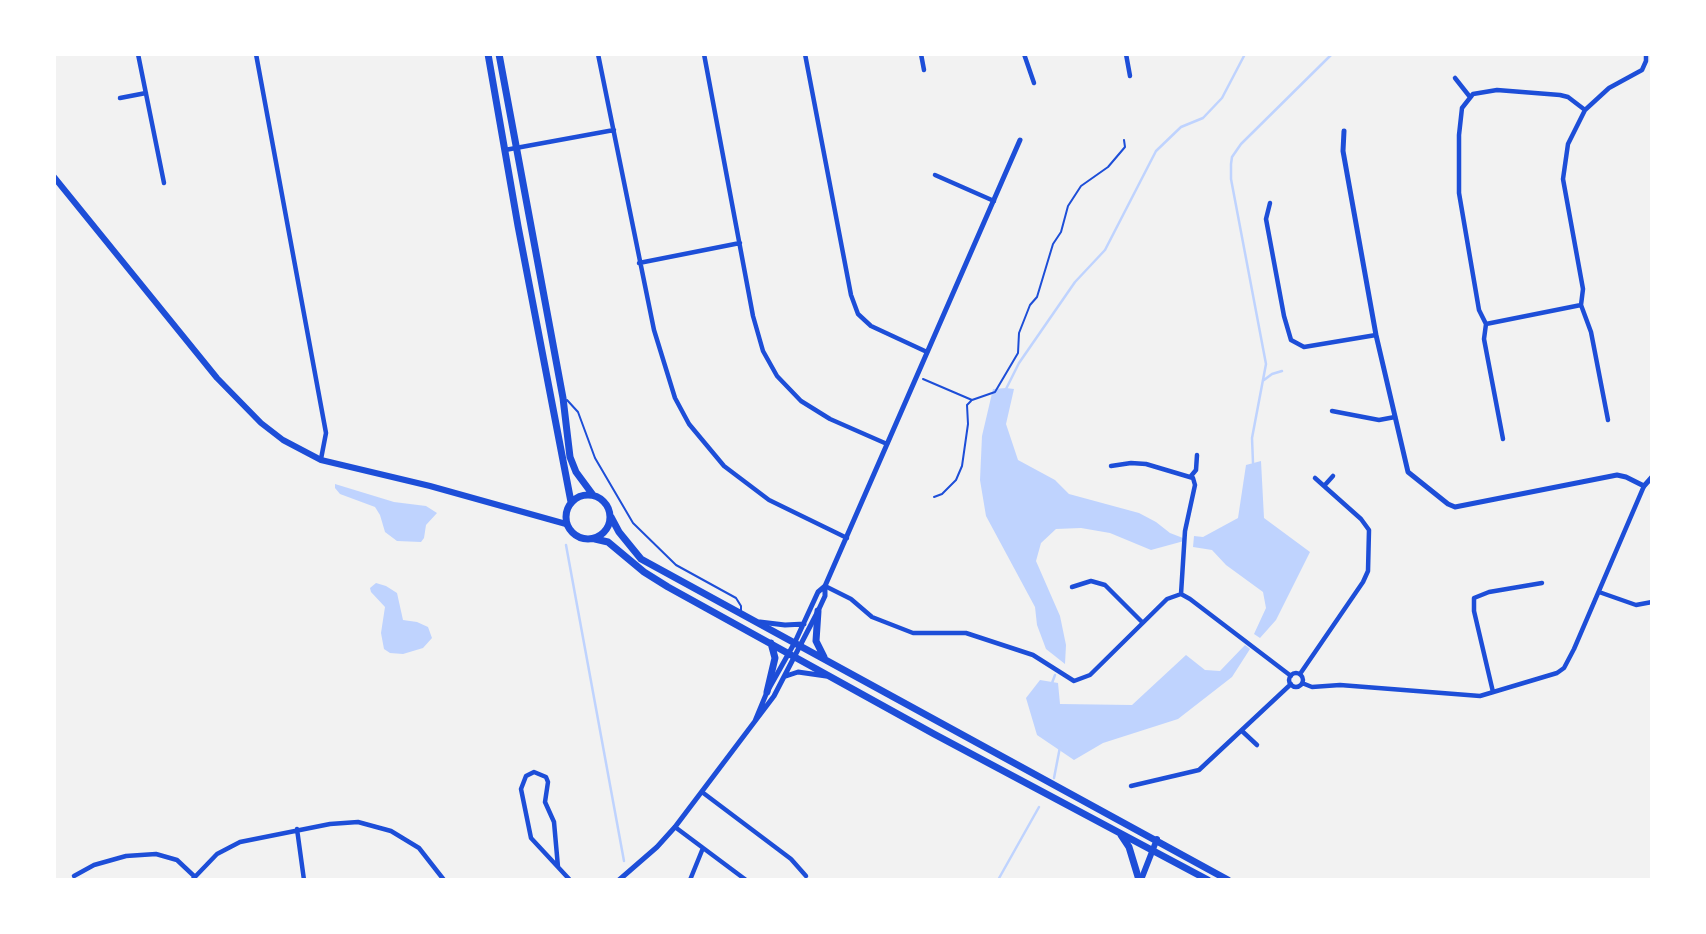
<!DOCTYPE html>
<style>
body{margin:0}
#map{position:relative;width:1706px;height:934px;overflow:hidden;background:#f2f2f2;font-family:"Playfair Display",serif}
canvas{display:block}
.frame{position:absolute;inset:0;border:56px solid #fff;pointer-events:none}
</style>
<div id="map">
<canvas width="1706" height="934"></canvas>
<div class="frame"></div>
</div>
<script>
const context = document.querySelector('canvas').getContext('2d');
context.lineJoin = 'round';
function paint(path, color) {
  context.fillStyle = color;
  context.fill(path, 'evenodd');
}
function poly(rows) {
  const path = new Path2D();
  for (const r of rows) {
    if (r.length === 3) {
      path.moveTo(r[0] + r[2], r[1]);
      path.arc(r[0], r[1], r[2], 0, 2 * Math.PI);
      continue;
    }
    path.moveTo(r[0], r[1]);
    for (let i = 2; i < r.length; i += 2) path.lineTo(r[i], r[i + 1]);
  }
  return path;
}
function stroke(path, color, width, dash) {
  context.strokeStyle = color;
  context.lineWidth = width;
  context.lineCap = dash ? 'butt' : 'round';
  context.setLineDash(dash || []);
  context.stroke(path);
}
const water = poly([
 [1006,388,1014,389,1006,424,1018,460,1055,480,1069,494,1139,513,1156,522,1170,533,1183,538,1184,541,1151,550,1110,533,1081,528,1056,529,1041,543,1036,561,1060,616,1066,645,1065,664,1046,649,1037,625,1035,607,986,516,980,480,982,436,993,389],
 [1261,461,1264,518,1310,552,1276,620,1260,638,1254,634,1266,608,1263,592,1226,565,1212,550,1193,547,1194,536,1203,537,1238,518,1246,465],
 [335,484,394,502,426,506,437,513,426,525,424,538,421,542,397,541,385,532,380,515,375,507,340,494,335,488],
 [376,583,386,586,397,593,403,620,417,622,428,627,432,638,423,648,403,654,390,653,384,649,381,633,385,607,371,592,370,588],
 [1245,645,1250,649,1232,677,1178,719,1103,743,1074,760,1037,735,1026,698,1040,680,1058,683,1060,704,1132,705,1186,655,1205,670,1220,671]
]);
const stream = poly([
 [1264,380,1272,374,1282,371],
 [1005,391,1019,363,1075,282,1105,250,1156,151,1181,127,1203,118,1222,98,1245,54],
 [1253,463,1252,438,1266,364,1231,179,1231,164,1232,157,1241,144,1332,54],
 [566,545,624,861],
 [1052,683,1055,675],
 [1054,778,1060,747],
 [998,880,1039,807]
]);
const path = poly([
 [923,379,972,400,995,392,1018,353,1019,333,1030,305,1037,297,1053,244,1061,232,1068,206,1081,186,1108,167,1125,147,1124,140],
 [934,497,942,494,956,480,962,466,968,424,967,405,971,401]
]);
const service = poly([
 [567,400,578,412,595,458,633,523,676,565,736,598,741,606,741,612]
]);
const minor = poly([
 [138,54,164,183],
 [256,54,326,433,321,459],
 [598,54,654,330,675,398,689,424,724,466,769,500,847,538],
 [704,54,753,316,763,351,777,376,801,401,830,419,887,444],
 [805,54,851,295,858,314,871,326,927,352],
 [921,54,924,70],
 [1024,54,1034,83],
 [1126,54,1130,76],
 [1455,78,1470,97],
 [120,98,146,93],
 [1585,110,1568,97,1560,95,1497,90,1473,94,1462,108,1459,135,1459,193,1479,310,1486,324,1581,305,1583,289,1563,179,1568,144,1585,110,1609,88,1642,70,1646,61,1646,54],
 [505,150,614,130],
 [935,175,994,201],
 [1270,203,1266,219,1284,316,1291,340,1304,347,1376,335],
 [639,263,740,243],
 [1581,305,1591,332,1608,420],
 [1486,324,1484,339,1503,439],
 [1332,411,1379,420,1395,417],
 [1111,466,1131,463,1146,464,1193,478,1195,485,1185,531,1181,594],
 [1191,476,1196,470,1197,455],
 [1324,486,1333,476],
 [825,586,851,599,872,617,913,633,966,633,1033,655,1074,681,1090,675,1167,599,1181,594,1190,599,1291,676],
 [1072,587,1091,581,1105,585,1142,622],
 [1599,592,1636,605,1652,602],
 [1296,680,7],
 [1300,674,1363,582,1368,571,1369,530,1361,519,1315,478],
 [1302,683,1312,687,1340,685,1480,696,1557,673,1564,668,1574,649,1644,486],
 [1493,692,1474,611,1474,598,1489,592,1542,583],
 [1242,731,1257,745],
 [1131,786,1199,770,1291,684],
 [702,792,791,859,806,876],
 [675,827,746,880],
 [297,829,304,880],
 [558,867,554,822,545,802,548,782,546,777,534,772,526,776,521,789,531,838,570,880],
 [74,876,94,865,126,856,156,854,177,860,194,876],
 [192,880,217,854,240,842,330,824,358,822,391,831,419,848,444,880],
 [690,880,703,848]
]);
const tertiary = poly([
 [1344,131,1343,151,1376,335,1408,472,1448,504,1455,507,1617,475,1626,477,1644,486,1652,477],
 [760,622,785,625,804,624],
 [786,676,798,672,826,676],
 [755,721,767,692,795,642,818,592,825,586,1020,140],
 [619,880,657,847,675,827,774,696,818,611,825,596,825,586]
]);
const secondary = poly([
 [54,177,217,378,261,423,283,440,321,460,430,486,566,524],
 [1141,880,1157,839]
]);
const primary = poly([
 [488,54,518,226,571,502],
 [499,54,563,398,570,457,576,472,593,495],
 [588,517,22],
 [611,517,619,532,641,559,1228,880],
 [595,539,608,542,644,572,668,587,934,734,1208,880],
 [818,611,816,641,824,657],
 [767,692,775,658,771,643],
 [1121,835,1129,847,1139,880]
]);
paint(water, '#bfd3fe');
stroke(stream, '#bfd3fe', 2.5);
stroke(path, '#1d4ed8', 2);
stroke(service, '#1d4ed8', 2);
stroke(minor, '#1d4ed8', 4.5);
stroke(tertiary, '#1d4ed8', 5);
stroke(secondary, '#1d4ed8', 6);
stroke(primary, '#1d4ed8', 7);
</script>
